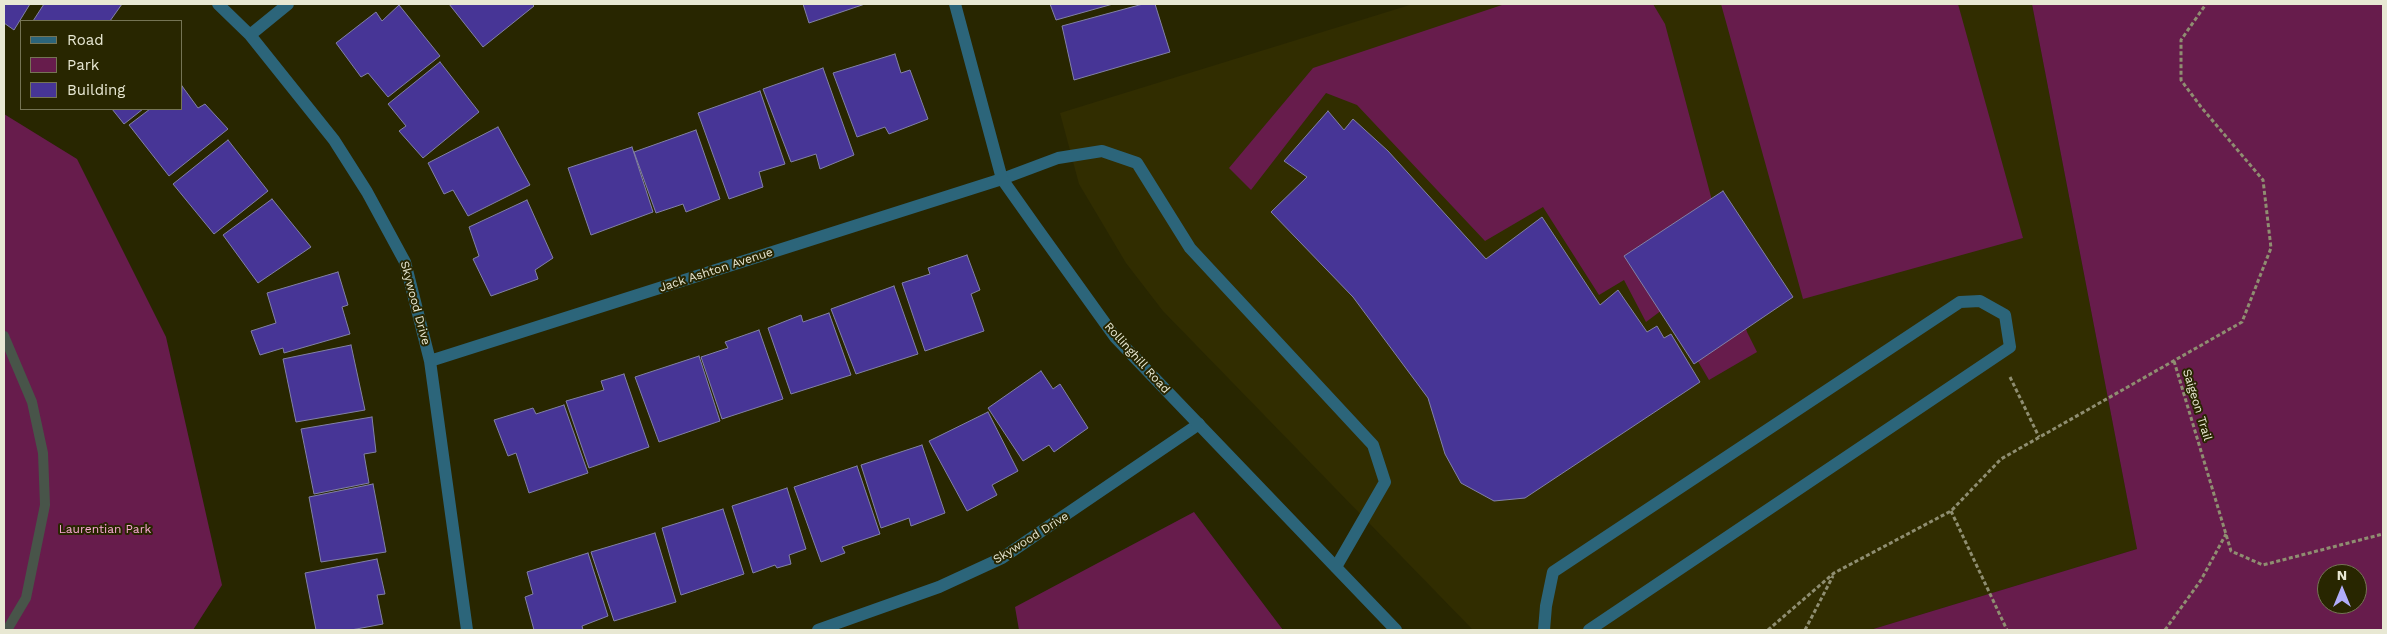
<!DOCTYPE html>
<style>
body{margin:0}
#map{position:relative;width:2387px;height:634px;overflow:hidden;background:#282600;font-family:"Work Sans",sans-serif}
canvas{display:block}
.frame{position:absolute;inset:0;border:5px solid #e8e8d3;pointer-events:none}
.legend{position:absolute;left:20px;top:20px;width:162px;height:90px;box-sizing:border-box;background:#282600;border:1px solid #757454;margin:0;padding:6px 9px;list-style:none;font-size:15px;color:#e8e8d3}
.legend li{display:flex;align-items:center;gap:10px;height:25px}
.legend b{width:25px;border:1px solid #757454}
.north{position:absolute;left:2317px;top:564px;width:50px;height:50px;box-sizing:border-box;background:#282600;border:1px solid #757454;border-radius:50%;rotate:0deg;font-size:14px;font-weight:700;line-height:20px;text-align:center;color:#e8e8d3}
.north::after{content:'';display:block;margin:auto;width:18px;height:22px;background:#b1adfa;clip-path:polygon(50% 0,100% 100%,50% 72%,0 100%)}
</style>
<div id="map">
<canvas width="2387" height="634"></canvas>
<div class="frame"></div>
<ul class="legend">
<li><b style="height:6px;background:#2c657a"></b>Road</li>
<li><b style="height:14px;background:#671c4c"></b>Park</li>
<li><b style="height:14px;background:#473596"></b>Building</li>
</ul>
<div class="north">N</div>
</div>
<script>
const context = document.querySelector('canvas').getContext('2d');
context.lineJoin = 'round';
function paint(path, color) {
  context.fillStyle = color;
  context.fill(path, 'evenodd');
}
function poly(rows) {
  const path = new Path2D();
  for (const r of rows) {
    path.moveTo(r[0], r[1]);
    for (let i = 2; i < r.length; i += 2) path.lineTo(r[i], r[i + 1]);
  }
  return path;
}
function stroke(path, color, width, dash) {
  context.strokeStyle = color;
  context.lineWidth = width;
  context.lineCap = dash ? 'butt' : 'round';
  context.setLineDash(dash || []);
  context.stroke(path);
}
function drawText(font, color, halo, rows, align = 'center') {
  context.font = font + ' "Work Sans",sans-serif';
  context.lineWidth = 4;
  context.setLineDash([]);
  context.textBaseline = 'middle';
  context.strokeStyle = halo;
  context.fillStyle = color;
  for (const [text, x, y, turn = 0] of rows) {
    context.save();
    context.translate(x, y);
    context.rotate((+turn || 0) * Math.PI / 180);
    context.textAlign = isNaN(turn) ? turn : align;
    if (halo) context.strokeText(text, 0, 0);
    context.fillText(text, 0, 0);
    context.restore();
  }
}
const built = poly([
 [1413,4,2032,4,2137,549,1870,630,1473,630,1163,311,1126,263,1079,184,1060,113]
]);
const green = poly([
 [1505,4,1653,4,1665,24,1747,332,1757,352,1709,380,1666,307,1646,322,1624,280,1599,295,1543,207,1485,241,1357,105,1326,93,1251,190,1229,168,1313,68],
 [1721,4,1958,4,2023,238,1803,299],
 [2032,4,2383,4,2383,630,1870,630,2137,549],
 [2327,574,2357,574,2357,604,2327,604],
 [4,114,77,159,166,337,222,585,193,630,4,630],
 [1194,512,1283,630,1019,630,1015,607]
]);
const stream = poly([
 [4,336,32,402,43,453,45,505,26,598,7,630]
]);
const building = poly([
 [4,4,30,4,14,30,4,23,4,4],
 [44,4,122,4,110,21,33,21,44,4],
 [449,4,532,4,534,6,483,47,449,4],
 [803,4,865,4,809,23,803,4],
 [1050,4,1113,4,1056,20,1050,4],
 [1143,4,1155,4,1170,52,1074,80,1062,26,1143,4],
 [399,5,440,56,388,97,368,73,361,77,336,43,376,12,382,21,399,5],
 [895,54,901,73,910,70,928,119,889,134,885,127,857,137,833,73,895,54],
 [440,62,479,112,423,158,399,131,406,126,388,104,440,62],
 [823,68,854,155,820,169,816,154,791,162,763,89,823,68],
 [182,86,198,108,205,104,228,129,169,176,129,125,150,109,181,109,182,86],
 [760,91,785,164,759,172,763,187,729,199,698,113,760,91],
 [112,109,143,109,124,124,112,109],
 [1328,111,1344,130,1353,119,1388,151,1486,259,1542,217,1600,305,1618,290,1647,332,1657,326,1664,338,1671,334,1700,382,1525,498,1494,501,1461,483,1445,454,1428,398,1353,297,1271,212,1307,177,1284,161,1328,111],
 [498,127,530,185,468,216,453,190,444,194,428,163,498,127],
 [696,130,720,199,686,212,683,204,656,213,634,152,696,130],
 [228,140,268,191,214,234,173,184,228,140],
 [632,147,653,212,591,235,568,168,632,147],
 [1723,191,1793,297,1694,364,1624,256,1723,191],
 [272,199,311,247,258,283,223,235,272,199],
 [527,200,553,258,535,270,538,279,491,296,473,259,479,256,469,227,527,200],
 [967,255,980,290,971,294,984,331,925,351,902,283,930,274,928,268,967,255],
 [338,272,348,305,342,307,350,334,284,353,283,348,260,355,251,331,276,323,267,293,338,272],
 [894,286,918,354,856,374,831,309,894,286],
 [829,313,851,375,791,394,768,328,801,315,803,322,829,313],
 [759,330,783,399,722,419,701,357,728,348,725,342,759,330],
 [351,345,365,410,296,422,283,359,351,345],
 [699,356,720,421,659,442,635,377,699,356],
 [1041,371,1053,389,1060,384,1088,428,1054,452,1049,445,1023,461,988,408,1041,371],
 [624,374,649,447,589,468,566,401,604,390,601,381,624,374],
 [564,405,588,473,529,493,516,453,508,456,494,420,533,408,536,414,564,405],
 [988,412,1018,471,992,485,997,495,967,511,929,441,988,412],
 [372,417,376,452,364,454,369,483,314,494,301,429,372,417],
 [922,445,945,513,911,526,909,518,881,528,861,465,922,445],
 [857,466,880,534,842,547,845,553,821,562,794,487,857,466],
 [373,484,386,552,321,562,309,497,373,484],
 [787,488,806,549,789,555,791,564,777,568,775,565,753,573,732,506,787,488],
 [723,509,744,574,681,595,662,528,723,509],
 [655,533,676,602,614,621,591,552,655,533],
 [588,553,608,616,582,626,583,630,534,630,525,597,533,594,527,572,588,553],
 [377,559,385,594,377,595,383,624,351,630,316,630,305,573,377,559]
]);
const path = poly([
 [2174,361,2231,551,2263,565,2383,534],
 [2010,377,2039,437],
 [1951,511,2007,630],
 [1768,630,1834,573,1951,511,2001,459,2242,322,2271,248,2263,180,2201,107,2181,80,2181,40,2206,4],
 [1805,630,1833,576],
 [2165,630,2201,580,2226,534]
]);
const service = poly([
 [1002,179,1058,158,1102,151,1137,163,1190,248,1373,445,1385,482,1336,567],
 [1544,630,1546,606,1553,572,1960,302,1980,301,2005,315,2010,347,1589,630]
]);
const minor = poly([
 [218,4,250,35,334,140,367,192,405,262,430,361,467,630],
 [250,35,288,4],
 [430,361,1002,179],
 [818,630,939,587,1002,558,1199,424]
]);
const tertiary = poly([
 [955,4,1002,179,1036,227,1115,337,1396,630]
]);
const streetNames = [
 ["Jack Ashton Avenue",716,270,-18],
 ["Skywood Drive",415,303,75],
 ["Rollinghill Road",1137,358,48],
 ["Saigeon Trail",2197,405,73],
 ["Skywood Drive",1031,538,-32]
];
const parkNames = [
 ["Laurentian Park",105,529]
];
paint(built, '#312d00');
paint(green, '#671c4c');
stroke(stream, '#485449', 10);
paint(building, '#473596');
stroke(building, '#8281a6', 1);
stroke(path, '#8f8e71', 3, [4, 2.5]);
stroke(service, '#2c657a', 12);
stroke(minor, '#2c657a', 12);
stroke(tertiary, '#2c657a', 12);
drawText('12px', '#e8e8d3', '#282600', streetNames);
drawText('12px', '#faaad5', '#282600', parkNames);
</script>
